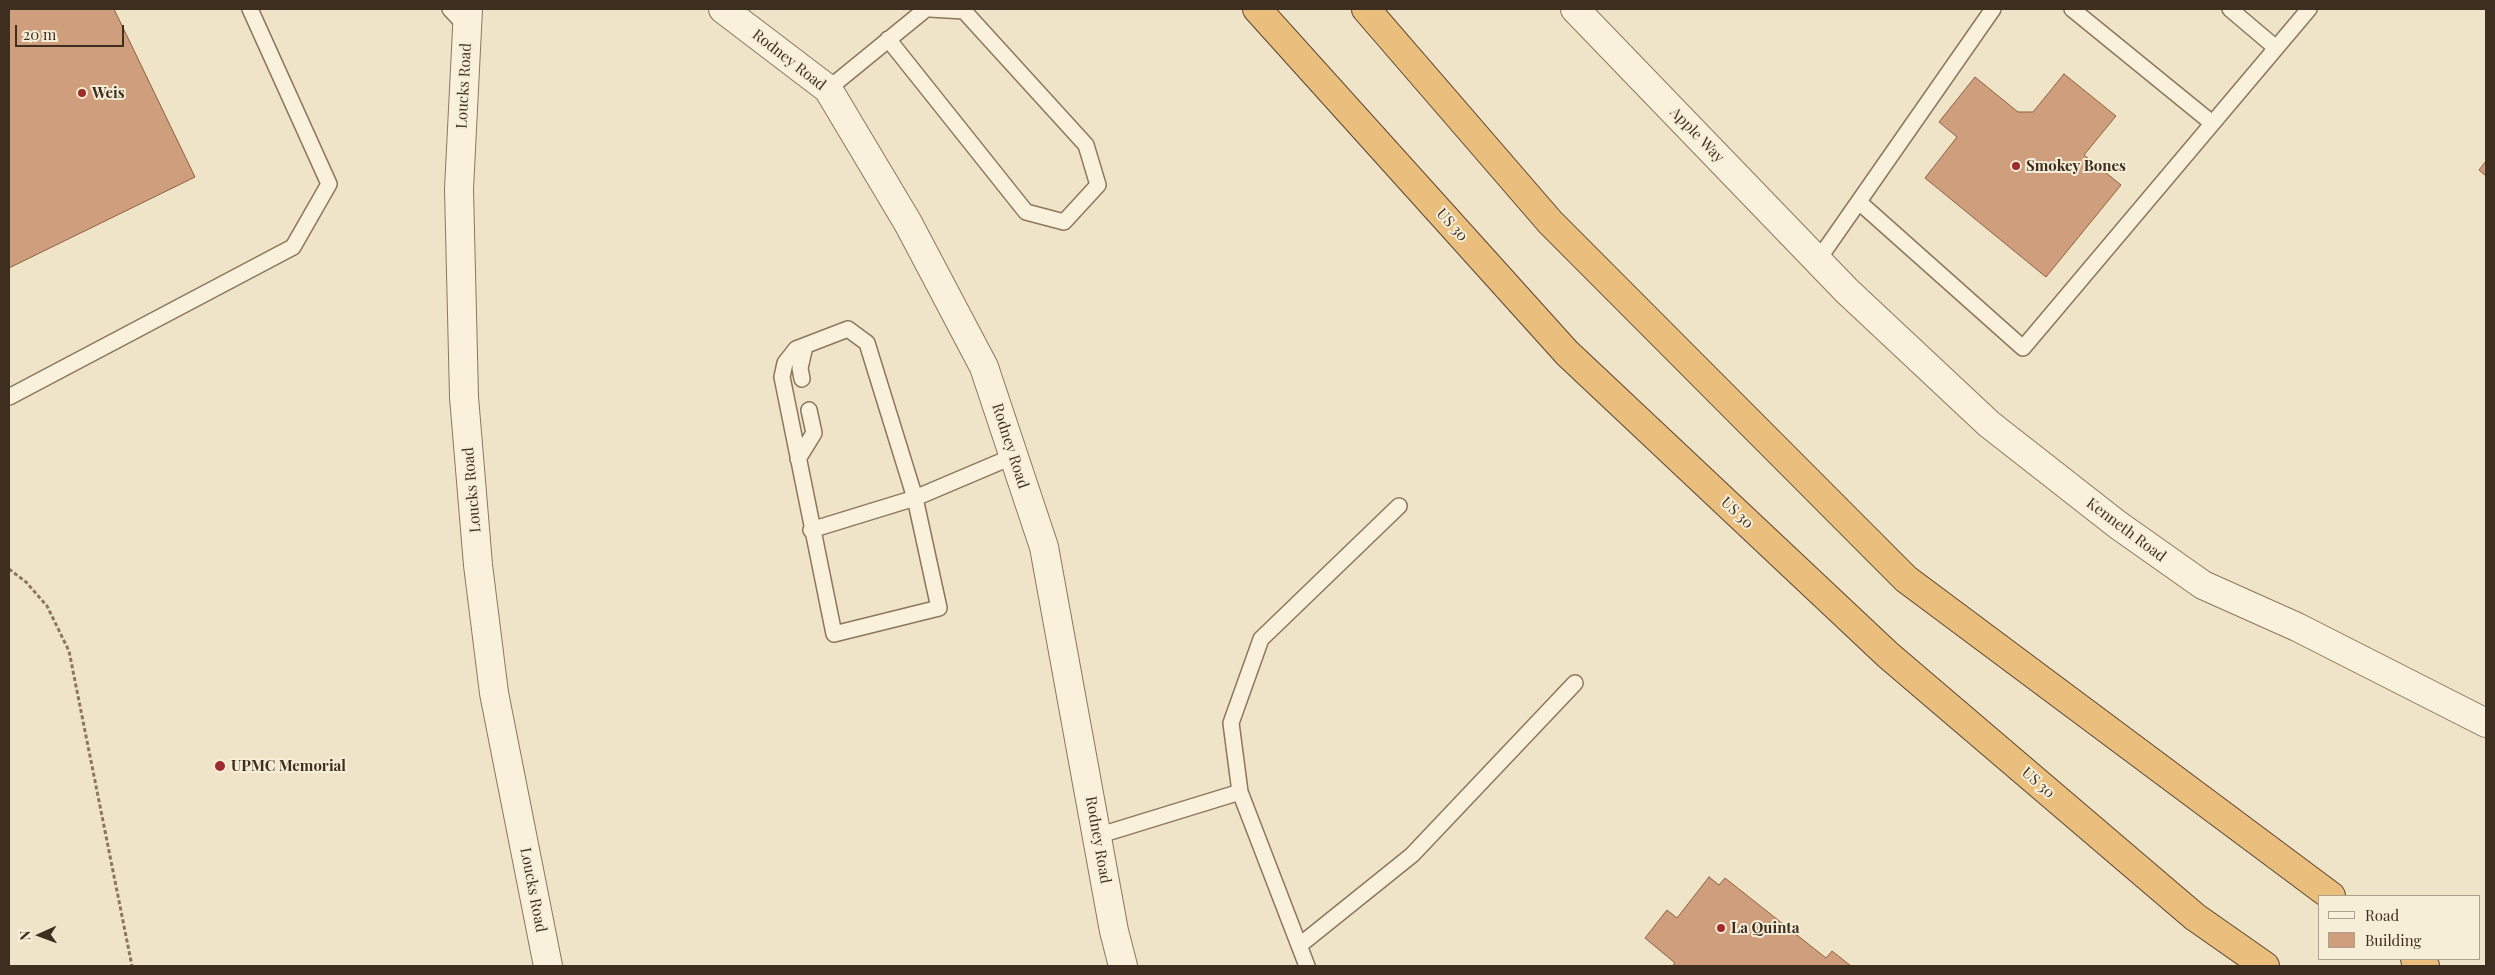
<!DOCTYPE html>
<style>
body{margin:0}
#map{position:relative;width:2495px;height:975px;overflow:hidden;background:#f0e4c8;font-family:"Playfair Display",serif}
canvas{display:block}
.frame{position:absolute;inset:0;border:10px solid #3d2e20;pointer-events:none}
.legend{position:absolute;left:2318px;top:895px;width:162px;height:65px;box-sizing:border-box;background:#f7eed8;border:1px solid #ada18e;margin:0;padding:6px 9px;list-style:none;font-size:15px;color:#3d2e20}
.legend li{display:flex;align-items:center;gap:10px;height:25px}
.legend b{width:25px;border:1px solid #ada18e}
.north{position:absolute;left:15px;top:910px;width:50px;height:50px;-webkit-text-stroke:4px #f7eed8;paint-order:stroke;rotate:268deg;font-size:14px;font-weight:700;line-height:20px;text-align:center;color:#3d2e20}
.north::after{content:'';display:block;margin:auto;width:18px;height:22px;background:#3d2e20;clip-path:polygon(50% 0,100% 100%,50% 72%,0 100%)}
.scale{position:absolute;left:15px;top:25px;width:109px;height:22px;box-sizing:border-box;border:2px solid #3d2e20;border-top:0;padding-left:6px;font-size:15px;line-height:18px;white-space:nowrap;color:#3d2e20;-webkit-text-stroke:4px #f7eed8;paint-order:stroke}
</style>
<div id="map">
<canvas width="2495" height="975"></canvas>
<div class="frame"></div>
<ul class="legend">
<li><b style="height:6px;background:#faf1dc"></b>Road</li>
<li><b style="height:14px;background:#cf9f7d"></b>Building</li>
</ul>
<div class="north">N</div>
<div class="scale">20 m</div>
</div>
<script>
const context = document.querySelector('canvas').getContext('2d');
context.lineJoin = 'round';
function paint(path, color) {
  context.fillStyle = color;
  context.fill(path, 'evenodd');
}
function poly(rows) {
  const path = new Path2D();
  for (const r of rows) {
    path.moveTo(r[0], r[1]);
    for (let i = 2; i < r.length; i += 2) path.lineTo(r[i], r[i + 1]);
  }
  return path;
}
function stroke(path, color, width, dash) {
  context.strokeStyle = color;
  context.lineWidth = width;
  context.lineCap = dash ? 'butt' : 'round';
  context.setLineDash(dash || []);
  context.stroke(path);
}
function drawText(font, color, halo, rows, align = 'center') {
  context.font = font + ' "Playfair Display",serif';
  context.lineWidth = 4;
  context.setLineDash([]);
  context.textBaseline = 'middle';
  context.strokeStyle = halo;
  context.fillStyle = color;
  for (const [text, x, y, turn = 0] of rows) {
    context.save();
    context.translate(x, y);
    context.rotate((+turn || 0) * Math.PI / 180);
    context.textAlign = isNaN(turn) ? turn : align;
    if (halo) context.strokeText(text, 0, 0);
    context.fillText(text, 0, 0);
    context.restore();
  }
}
const building = poly([
 [9,9,114,9,195,177,9,268,9,9],
 [2064,74,2116,116,2084,155,2121,185,2046,277,1925,178,1957,137,1939,122,1975,77,2018,112,2033,112,2064,74],
 [2486,161,2486,176,2479,170,2486,161],
 [1709,877,1719,885,1725,878,1826,958,1832,951,1851,966,1672,966,1675,963,1645,938,1667,910,1677,918,1709,877]
]);
const path = poly([
 [9,569,26,582,47,606,69,651,132,966]
]);
const service = poly([
 [450,9,467,27],
 [2072,9,2212,123],
 [2230,9,2276,48],
 [888,39,1026,212,1064,222,1098,185,1086,145,964,11,930,9],
 [828,89,926,9],
 [1859,202,2023,348,2309,9],
 [1818,260,1993,9],
 [848,329,867,343,915,498,939,608,834,634,782,377,785,363,796,349,848,329],
 [802,379,800,368,805,346],
 [9,397,293,247,329,184,250,9],
 [798,459,814,433,809,410],
 [811,530,915,498,1014,456],
 [1240,792,1231,723,1261,639,1399,506],
 [1097,836,1240,792,1307,966],
 [1300,945,1412,855,1575,683]
]);
const minor = poly([
 [723,9,828,89,908,223,984,367,1044,547,1114,931,1123,966],
 [1575,9,1847,291,1989,424,2118,525,2203,585,2297,627,2486,723]
]);
const tertiary = poly([
 [468,9,459,189,464,397,478,565,494,693,548,966]
]);
const trunk = poly([
 [1257,9,1567,353,1888,655,2195,917,2265,966],
 [1366,9,1550,222,1906,579,2331,896],
 [2415,959,2425,966]
]);
const markers = [
 [82,93,5,"#9e2a2b"],
 [2016,166,5,"#9e2a2b"],
 [220,766,6,"#9e2a2b"],
 [1721,928,5,"#9e2a2b"]
];
const streetNames = [
 ["Rodney Road",789,60,38],
 ["Loucks Road",464,86,-87],
 ["Apple Way",1697,135,46],
 ["US 30",1452,225,48],
 ["Rodney Road",1010,446,72],
 ["Loucks Road",472,490,-95],
 ["US 30",1737,513,43],
 ["Kenneth Road",2126,530,37],
 ["US 30",2038,783,41],
 ["Rodney Road",1098,840,80],
 ["Loucks Road",533,890,79]
];
const poiNames = [
 ["Weis",92,93],
 ["Smokey Bones",2026,166],
 ["UPMC Memorial",231,766],
 ["La Quinta",1731,928]
];
paint(building, '#cf9f7d');
stroke(building, '#8d5f41', 1);
stroke(service, '#8d765c', 18);
stroke(minor, '#8d765c', 30);
stroke(tertiary, '#8d765c', 30);
stroke(trunk, '#5b4430', 30);
stroke(path, '#8d765c', 3, [4, 2.5]);
stroke(service, '#faf1dc', 15);
stroke(minor, '#faf1dc', 28);
stroke(tertiary, '#faf1dc', 28);
stroke(trunk, '#eabe7c', 28);
for (const [x, y, r, color] of markers) {
  const dot = new Path2D();
  dot.arc(x, y, r, 0, 2 * Math.PI);
  context.fillStyle = color;
  context.fill(dot);
  stroke(dot, '#f7eed8', 2);
}
drawText('15px', '#3d2e20', '#f7eed8', streetNames);
drawText('bold 15px', '#3d2e20', '#f7eed8', poiNames, 'left');
</script>
